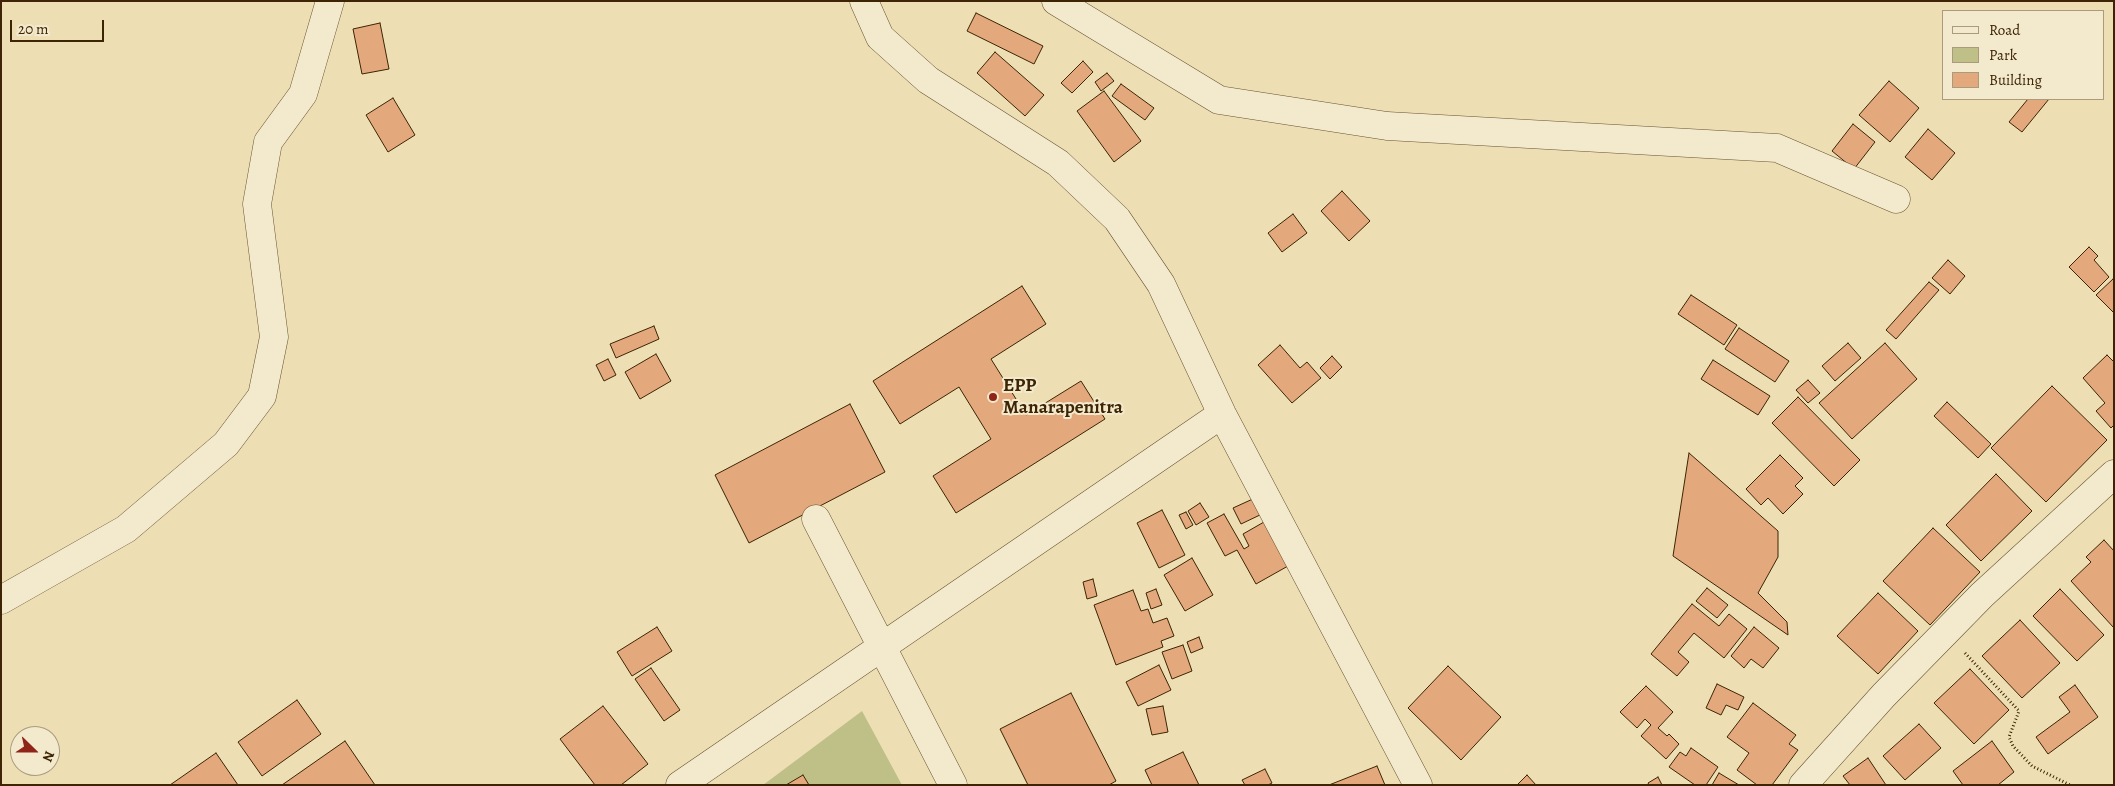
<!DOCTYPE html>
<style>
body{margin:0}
#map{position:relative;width:2115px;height:786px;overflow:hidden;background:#eddfb3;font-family:Alegreya,serif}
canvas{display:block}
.frame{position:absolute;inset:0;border:2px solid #3c2404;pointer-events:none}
.legend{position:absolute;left:1942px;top:10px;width:162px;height:90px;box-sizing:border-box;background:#f3eace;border:1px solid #aa9b7d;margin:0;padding:6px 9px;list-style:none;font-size:15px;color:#3c2404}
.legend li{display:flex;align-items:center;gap:10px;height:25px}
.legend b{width:25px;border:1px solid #aa9b7d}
.north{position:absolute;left:10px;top:726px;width:50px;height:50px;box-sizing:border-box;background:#f3eace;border:1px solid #aa9b7d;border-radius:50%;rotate:112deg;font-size:14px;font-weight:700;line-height:20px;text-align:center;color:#3c2404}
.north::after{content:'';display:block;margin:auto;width:18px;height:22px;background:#8f2418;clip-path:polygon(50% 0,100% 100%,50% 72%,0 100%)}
.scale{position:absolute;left:10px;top:20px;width:94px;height:22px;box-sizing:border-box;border:2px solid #3c2404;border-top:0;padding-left:6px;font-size:15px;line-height:18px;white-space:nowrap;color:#3c2404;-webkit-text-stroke:4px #f3eace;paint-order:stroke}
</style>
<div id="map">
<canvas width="2115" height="786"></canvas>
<div class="frame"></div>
<ul class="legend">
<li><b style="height:6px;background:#f3eace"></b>Road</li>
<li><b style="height:14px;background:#bfc088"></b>Park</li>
<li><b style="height:14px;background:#e3a87b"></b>Building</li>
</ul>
<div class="north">N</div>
<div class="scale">20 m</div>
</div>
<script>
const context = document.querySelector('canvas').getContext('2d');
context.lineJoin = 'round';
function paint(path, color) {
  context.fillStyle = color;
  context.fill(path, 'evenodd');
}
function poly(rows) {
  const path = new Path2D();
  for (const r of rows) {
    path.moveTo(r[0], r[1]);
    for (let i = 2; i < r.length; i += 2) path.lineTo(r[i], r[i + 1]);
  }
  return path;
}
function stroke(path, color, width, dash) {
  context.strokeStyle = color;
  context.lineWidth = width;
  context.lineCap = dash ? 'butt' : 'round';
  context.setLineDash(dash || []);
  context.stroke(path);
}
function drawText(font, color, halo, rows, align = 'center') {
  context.font = font + ' Alegreya,serif';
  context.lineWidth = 4;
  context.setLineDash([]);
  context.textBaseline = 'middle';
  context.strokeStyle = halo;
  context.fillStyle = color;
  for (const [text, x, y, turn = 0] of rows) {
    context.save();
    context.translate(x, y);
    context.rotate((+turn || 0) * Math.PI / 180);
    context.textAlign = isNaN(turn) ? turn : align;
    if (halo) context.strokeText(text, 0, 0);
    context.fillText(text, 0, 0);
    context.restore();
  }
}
const green = poly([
 [862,711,902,785,763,785]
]);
const building = poly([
 [976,13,1043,46,1034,64,967,31,976,13],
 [380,23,389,69,362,74,353,29,380,23],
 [995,52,1044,95,1025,116,977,73,995,52],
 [1083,61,1093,72,1072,93,1061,83,1083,61],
 [1107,73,1114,81,1101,91,1095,82,1107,73],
 [1889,81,1919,108,1890,142,1859,115,1889,81],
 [1121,84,1154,108,1145,120,1112,96,1121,84],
 [1104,91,1141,141,1114,162,1077,111,1104,91],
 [393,98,415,135,388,152,366,115,393,98],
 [2028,99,2049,99,2022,132,2009,122,2028,99],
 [1853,124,1875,142,1854,169,1832,151,1853,124],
 [1928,129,1955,153,1932,180,1905,157,1928,129],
 [1342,191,1370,221,1349,241,1321,211,1342,191],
 [1293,214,1307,233,1282,252,1268,233,1293,214],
 [2089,247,2098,256,2094,260,2109,277,2094,292,2069,267,2089,247],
 [1948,260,1965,276,1950,294,1932,278,1948,260],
 [2113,279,2114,279,2114,313,2096,295,2113,279],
 [1929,282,1939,290,1896,339,1886,330,1929,282],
 [1022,286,1046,324,991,359,1026,415,1081,381,1105,419,956,513,933,476,991,439,959,387,900,424,873,381,1022,286],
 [1691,295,1737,325,1724,345,1678,314,1691,295],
 [654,326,659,339,616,358,610,344,654,326],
 [1739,328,1789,361,1775,382,1725,349,1739,328],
 [1848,343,1861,358,1835,381,1822,366,1848,343],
 [1885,343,1917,379,1852,439,1819,403,1885,343],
 [1280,345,1300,368,1307,362,1321,378,1292,403,1258,365,1280,345],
 [656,354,671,381,640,399,625,372,656,354],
 [2107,355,2114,362,2114,425,2111,428,2096,411,2105,403,2083,378,2107,355],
 [1332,356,1342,367,1330,379,1320,368,1332,356],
 [608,359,616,375,604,381,596,365,608,359],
 [1713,360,1770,396,1758,415,1701,379,1713,360],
 [1808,380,1820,393,1808,403,1796,390,1808,380],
 [2052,386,2107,440,2046,502,1991,448,2052,386],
 [1798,397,1860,460,1834,486,1772,423,1798,397],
 [1947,402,1991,444,1978,458,1934,416,1947,402],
 [850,404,885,472,749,543,715,475,850,404],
 [1689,453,1778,531,1778,557,1758,593,1787,622,1788,635,1673,556,1689,453],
 [1780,455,1803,478,1795,486,1803,494,1783,514,1768,498,1761,505,1746,489,1780,455],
 [1996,474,2032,511,1981,561,1946,525,1996,474],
 [1255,498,1262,514,1241,524,1233,508,1255,498],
 [1200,503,1209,517,1196,525,1188,511,1200,503],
 [1162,510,1185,555,1159,568,1137,523,1162,510],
 [1186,512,1193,525,1186,529,1179,515,1186,512],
 [1224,514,1244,549,1249,546,1243,534,1264,522,1288,566,1256,584,1237,550,1225,556,1207,523,1224,514],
 [1933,528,1980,572,1930,625,1883,581,1933,528],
 [2104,540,2114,551,2114,628,2071,581,2091,562,2086,557,2104,540],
 [1192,558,1213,595,1185,611,1164,575,1192,558],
 [1093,579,1097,596,1087,599,1083,582,1093,579],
 [1707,588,1728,605,1717,618,1696,601,1707,588],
 [1156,589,1162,605,1151,609,1146,593,1156,589],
 [2060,589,2104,635,2077,661,2033,616,2060,589],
 [1133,590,1141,611,1148,609,1153,623,1167,618,1174,636,1161,641,1163,647,1116,665,1094,605,1133,590],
 [1878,593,1918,631,1878,674,1837,636,1878,593],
 [1692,604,1719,626,1729,614,1747,629,1724,658,1694,633,1678,652,1689,662,1677,676,1651,654,1692,604],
 [2020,620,2060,663,2022,698,1982,656,2020,620],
 [657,627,672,651,632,676,617,652,657,627],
 [1754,627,1779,648,1763,668,1751,659,1744,668,1731,656,1754,627],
 [1199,637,1203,648,1191,653,1187,642,1199,637],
 [1183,645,1192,671,1172,679,1162,652,1183,645],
 [1159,665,1171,690,1138,706,1126,682,1159,665],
 [1448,666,1501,717,1461,760,1408,708,1448,666],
 [651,668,680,710,664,721,635,679,651,668],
 [1970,669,2009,710,1974,744,1934,703,1970,669],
 [1717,684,1744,697,1738,710,1726,705,1721,715,1706,708,1717,684],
 [2075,685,2098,717,2048,754,2036,737,2070,712,2059,697,2075,685],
 [1646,686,1673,712,1658,728,1667,736,1669,734,1679,744,1666,759,1641,736,1651,725,1645,719,1637,728,1620,712,1646,686],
 [1071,693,1116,781,1109,785,1028,785,1000,729,1071,693],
 [297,700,321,734,262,776,238,742,297,700],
 [1753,703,1796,735,1789,744,1798,750,1772,785,1757,785,1737,770,1749,753,1727,737,1753,703],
 [603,706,648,764,621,785,595,785,560,739,603,706],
 [1163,706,1168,732,1152,735,1146,709,1163,706],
 [1919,724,1941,748,1905,780,1883,756,1919,724],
 [345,741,375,785,282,785,345,741],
 [1992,741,2014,772,1998,785,1963,785,1953,771,1992,741],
 [1691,748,1718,767,1706,785,1695,785,1669,767,1680,752,1686,756,1691,748],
 [1183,752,1199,785,1152,785,1145,770,1183,752],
 [216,753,238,785,170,785,216,753],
 [1868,758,1886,785,1850,785,1843,776,1868,758],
 [1377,766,1385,785,1329,785,1377,766],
 [1265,769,1272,783,1268,785,1245,785,1242,780,1265,769],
 [1719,773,1739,785,1712,785,1719,773],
 [803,775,809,785,786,785,803,775],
 [1527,775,1536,785,1517,785,1527,775],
 [1658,777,1662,785,1649,785,1648,783,1658,777]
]);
const path = poly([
 [1965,653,2019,711,2009,737,2013,746,2032,766,2070,785]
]);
const minor = poly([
 [864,1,880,37,928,80,1058,163,1117,219,1161,284,1222,414,1418,785],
 [1056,1,1219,100,1387,126,1777,148,1896,199],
 [816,519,953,785],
 [1,600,126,529,226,444,262,396,274,337,257,204,268,142,303,94,330,1],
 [680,785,1222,414],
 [1803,785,1884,695,1982,595,2114,474]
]);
const markers = [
 [993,397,5,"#8f2418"]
];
const poiNames = [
 ["EPP",1003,386],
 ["Manarapenitra",1003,408]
];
paint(green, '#bfc088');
paint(building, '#e3a87b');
stroke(building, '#3c2404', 1);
stroke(minor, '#685330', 29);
stroke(path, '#3c2404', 3, [1, 2.5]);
stroke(minor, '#f3eace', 28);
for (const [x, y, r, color] of markers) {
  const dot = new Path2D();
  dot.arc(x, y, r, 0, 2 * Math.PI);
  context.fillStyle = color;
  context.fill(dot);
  stroke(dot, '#f3eace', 2);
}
drawText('bold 19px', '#3c2404', '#f3eace', poiNames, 'left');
</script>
